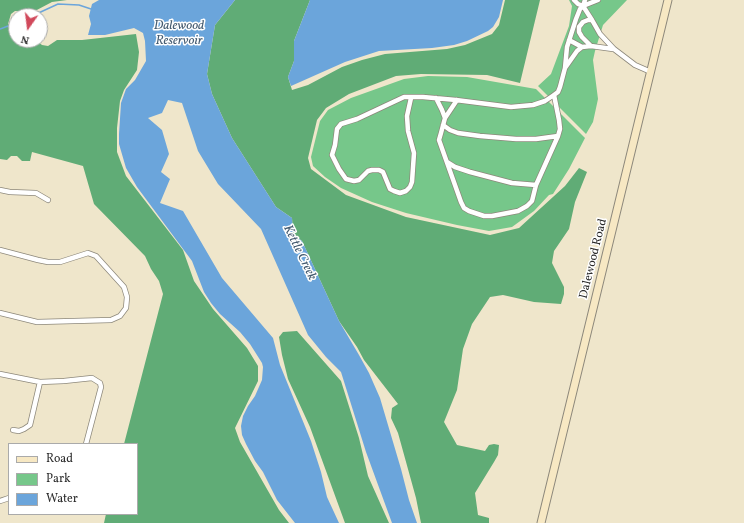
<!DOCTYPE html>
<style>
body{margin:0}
#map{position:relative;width:744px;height:523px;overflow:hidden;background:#efe6cb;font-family:Vollkorn,serif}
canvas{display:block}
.legend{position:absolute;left:8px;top:443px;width:130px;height:72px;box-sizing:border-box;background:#fff;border:1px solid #aaa;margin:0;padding:5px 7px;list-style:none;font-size:12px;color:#2b2b2b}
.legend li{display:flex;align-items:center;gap:8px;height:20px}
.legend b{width:20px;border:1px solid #aaa}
.north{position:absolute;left:8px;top:8px;width:40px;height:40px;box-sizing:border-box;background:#fff;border:1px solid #aaa;border-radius:50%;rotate:194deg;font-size:11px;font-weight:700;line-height:16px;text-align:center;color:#2b2b2b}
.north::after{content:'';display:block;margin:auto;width:14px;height:18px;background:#d1495b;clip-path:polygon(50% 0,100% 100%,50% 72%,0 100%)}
</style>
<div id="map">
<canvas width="744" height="523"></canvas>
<ul class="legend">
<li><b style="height:5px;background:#f7e8c3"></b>Road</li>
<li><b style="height:11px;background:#76c78a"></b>Park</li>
<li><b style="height:11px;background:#6ba5db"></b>Water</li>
</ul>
<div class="north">N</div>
</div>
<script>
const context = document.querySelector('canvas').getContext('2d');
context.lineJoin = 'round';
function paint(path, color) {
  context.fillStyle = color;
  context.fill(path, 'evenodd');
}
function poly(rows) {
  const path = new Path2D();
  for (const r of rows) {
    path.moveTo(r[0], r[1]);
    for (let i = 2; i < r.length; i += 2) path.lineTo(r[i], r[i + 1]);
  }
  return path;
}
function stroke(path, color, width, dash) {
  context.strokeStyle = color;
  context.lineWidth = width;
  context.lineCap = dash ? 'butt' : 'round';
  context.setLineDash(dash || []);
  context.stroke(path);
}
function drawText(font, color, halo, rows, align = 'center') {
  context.font = font + ' Vollkorn,serif';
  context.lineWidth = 3;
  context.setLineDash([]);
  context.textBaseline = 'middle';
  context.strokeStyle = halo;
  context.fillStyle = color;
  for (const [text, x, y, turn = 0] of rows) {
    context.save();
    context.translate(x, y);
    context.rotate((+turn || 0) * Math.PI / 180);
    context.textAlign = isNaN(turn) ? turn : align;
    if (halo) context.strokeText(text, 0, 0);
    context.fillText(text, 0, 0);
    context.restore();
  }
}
const green = poly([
 [569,0,627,0,603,25,595,51,593,60,598,99,593,122,586,134,538,86,551,74,569,26,572,6],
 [428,76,467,77,536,89,585,138,569,169,553,194,549,195,534,211,512,227,489,231,457,225,406,213,372,202,341,188,325,177,313,166,311,157,320,121,328,110,351,98,404,79]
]);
const forest = poly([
 [0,0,67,0,52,2,33,12,15,11,11,14,8,24,16,28,16,40,36,40,42,45,48,46,57,40,82,40,136,34,139,52,137,70,124,90,120,101,117,128,117,152,126,176,183,250,194,281,213,309,247,348,258,366,258,381,235,428,240,442,279,510,289,523,104,523,106,514,137,514,137,444,124,444,163,294,159,281,151,269,145,256,94,204,83,166,32,152,30,161,22,161,17,156,11,156,7,160,0,159],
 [235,0,310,0,294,41,294,61,288,77,292,90,308,85,342,67,362,60,385,54,447,49,465,45,492,34,499,25,505,0,540,0,520,83,487,75,421,74,396,76,349,94,326,108,317,120,308,158,311,169,346,195,406,217,490,235,519,228,565,186,579,168,587,172,575,202,569,229,554,251,552,263,564,287,564,294,561,304,534,302,503,295,490,297,472,324,463,349,457,390,444,422,457,445,485,451,489,445,494,444,499,445,498,455,494,462,475,493,478,515,489,518,489,523,421,523,416,498,398,433,391,418,392,408,398,404,364,360,357,347,339,321,302,241,293,234,292,218,276,207,232,138,212,94,207,74,215,25],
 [297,331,341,381,359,438,368,476,389,523,345,523,310,427,288,379,282,355,279,337,283,332]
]);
const water = poly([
 [99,0,235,0,215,25,207,74,212,94,232,138,276,207,292,218,293,234,302,241,339,321,359,355,369,373,380,398,401,469,409,500,417,523,392,523,366,452,341,372,326,357,308,335,261,229,218,184,198,151,182,103,168,100,162,113,148,118,162,130,169,154,161,172,170,179,160,203,183,211,222,278,273,338,280,365,311,441,321,472,327,497,339,523,295,523,277,500,263,472,255,461,246,444,242,435,241,426,243,416,248,406,255,396,262,380,263,367,262,363,250,344,240,332,220,314,211,303,204,292,192,261,137,187,126,168,119,144,119,134,121,103,126,89,135,80,146,61,145,41,143,33,134,28,105,35,88,35,91,24,89,16,92,4],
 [310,0,503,0,499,17,493,27,488,31,467,41,454,45,432,48,379,51,345,62,291,86,288,77,294,61,294,41]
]);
const stream = poly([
 [32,16,58,4,79,5,91,9],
 [0,29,16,23]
]);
const minor = poly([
 [574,0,578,4,583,6,592,20],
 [583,6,598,0],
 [569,40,582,47],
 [591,46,582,37,579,32,579,27,583,22,588,20,592,20,600,34,614,49,635,65,651,72],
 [565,68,577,51,582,47,591,46,613,49],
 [554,95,559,120,560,129,558,136],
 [411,98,407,116,408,131,414,153,412,182,410,187,406,191,400,193,394,191,390,189,383,172,379,170,372,170,368,171,359,180,354,181,346,179,339,169,332,155,335,145,337,129,341,124,357,119,404,97,423,97,456,100,511,107,533,105,545,101,554,95,558,92,560,87,565,68,567,47,576,19,580,9,583,6,585,0],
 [436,98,442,110,445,118,441,133,439,140,461,202,464,208,469,211,484,216,492,216,518,211,527,206,532,201,536,185,558,136,536,139,516,139,480,136,458,133,450,130,443,125],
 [445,118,457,100],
 [447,162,455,167,470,172,512,183,536,185],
 [0,190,10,192,36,193,48,200],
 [0,250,38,260,48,262,60,262,88,253,96,256,124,287,127,297,126,308,120,316,111,320,37,322,0,313],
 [0,374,40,382,64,381,92,378,100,383,101,387,86,444],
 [13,430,19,431,24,429,30,425,40,382],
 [0,501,9,498]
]);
const secondary = poly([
 [541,523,668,0]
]);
const streetNames = [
 ["Dalewood Road",594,259,-76]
];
const waterNames = [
 ["Dalewood",179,27],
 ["Reservoir",179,42],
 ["Kettle Creek",299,253,64]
];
paint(green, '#76c78a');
paint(forest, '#60ac76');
paint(water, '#6ba5db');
stroke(stream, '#6ba5db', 1.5);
stroke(minor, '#8d887b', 6);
stroke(secondary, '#8d887b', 9);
stroke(minor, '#fff', 4.5);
stroke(secondary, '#f7e8c3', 7);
drawText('12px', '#2b2b2b', '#fff', streetNames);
drawText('italic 13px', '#455c71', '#fff', waterNames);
</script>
